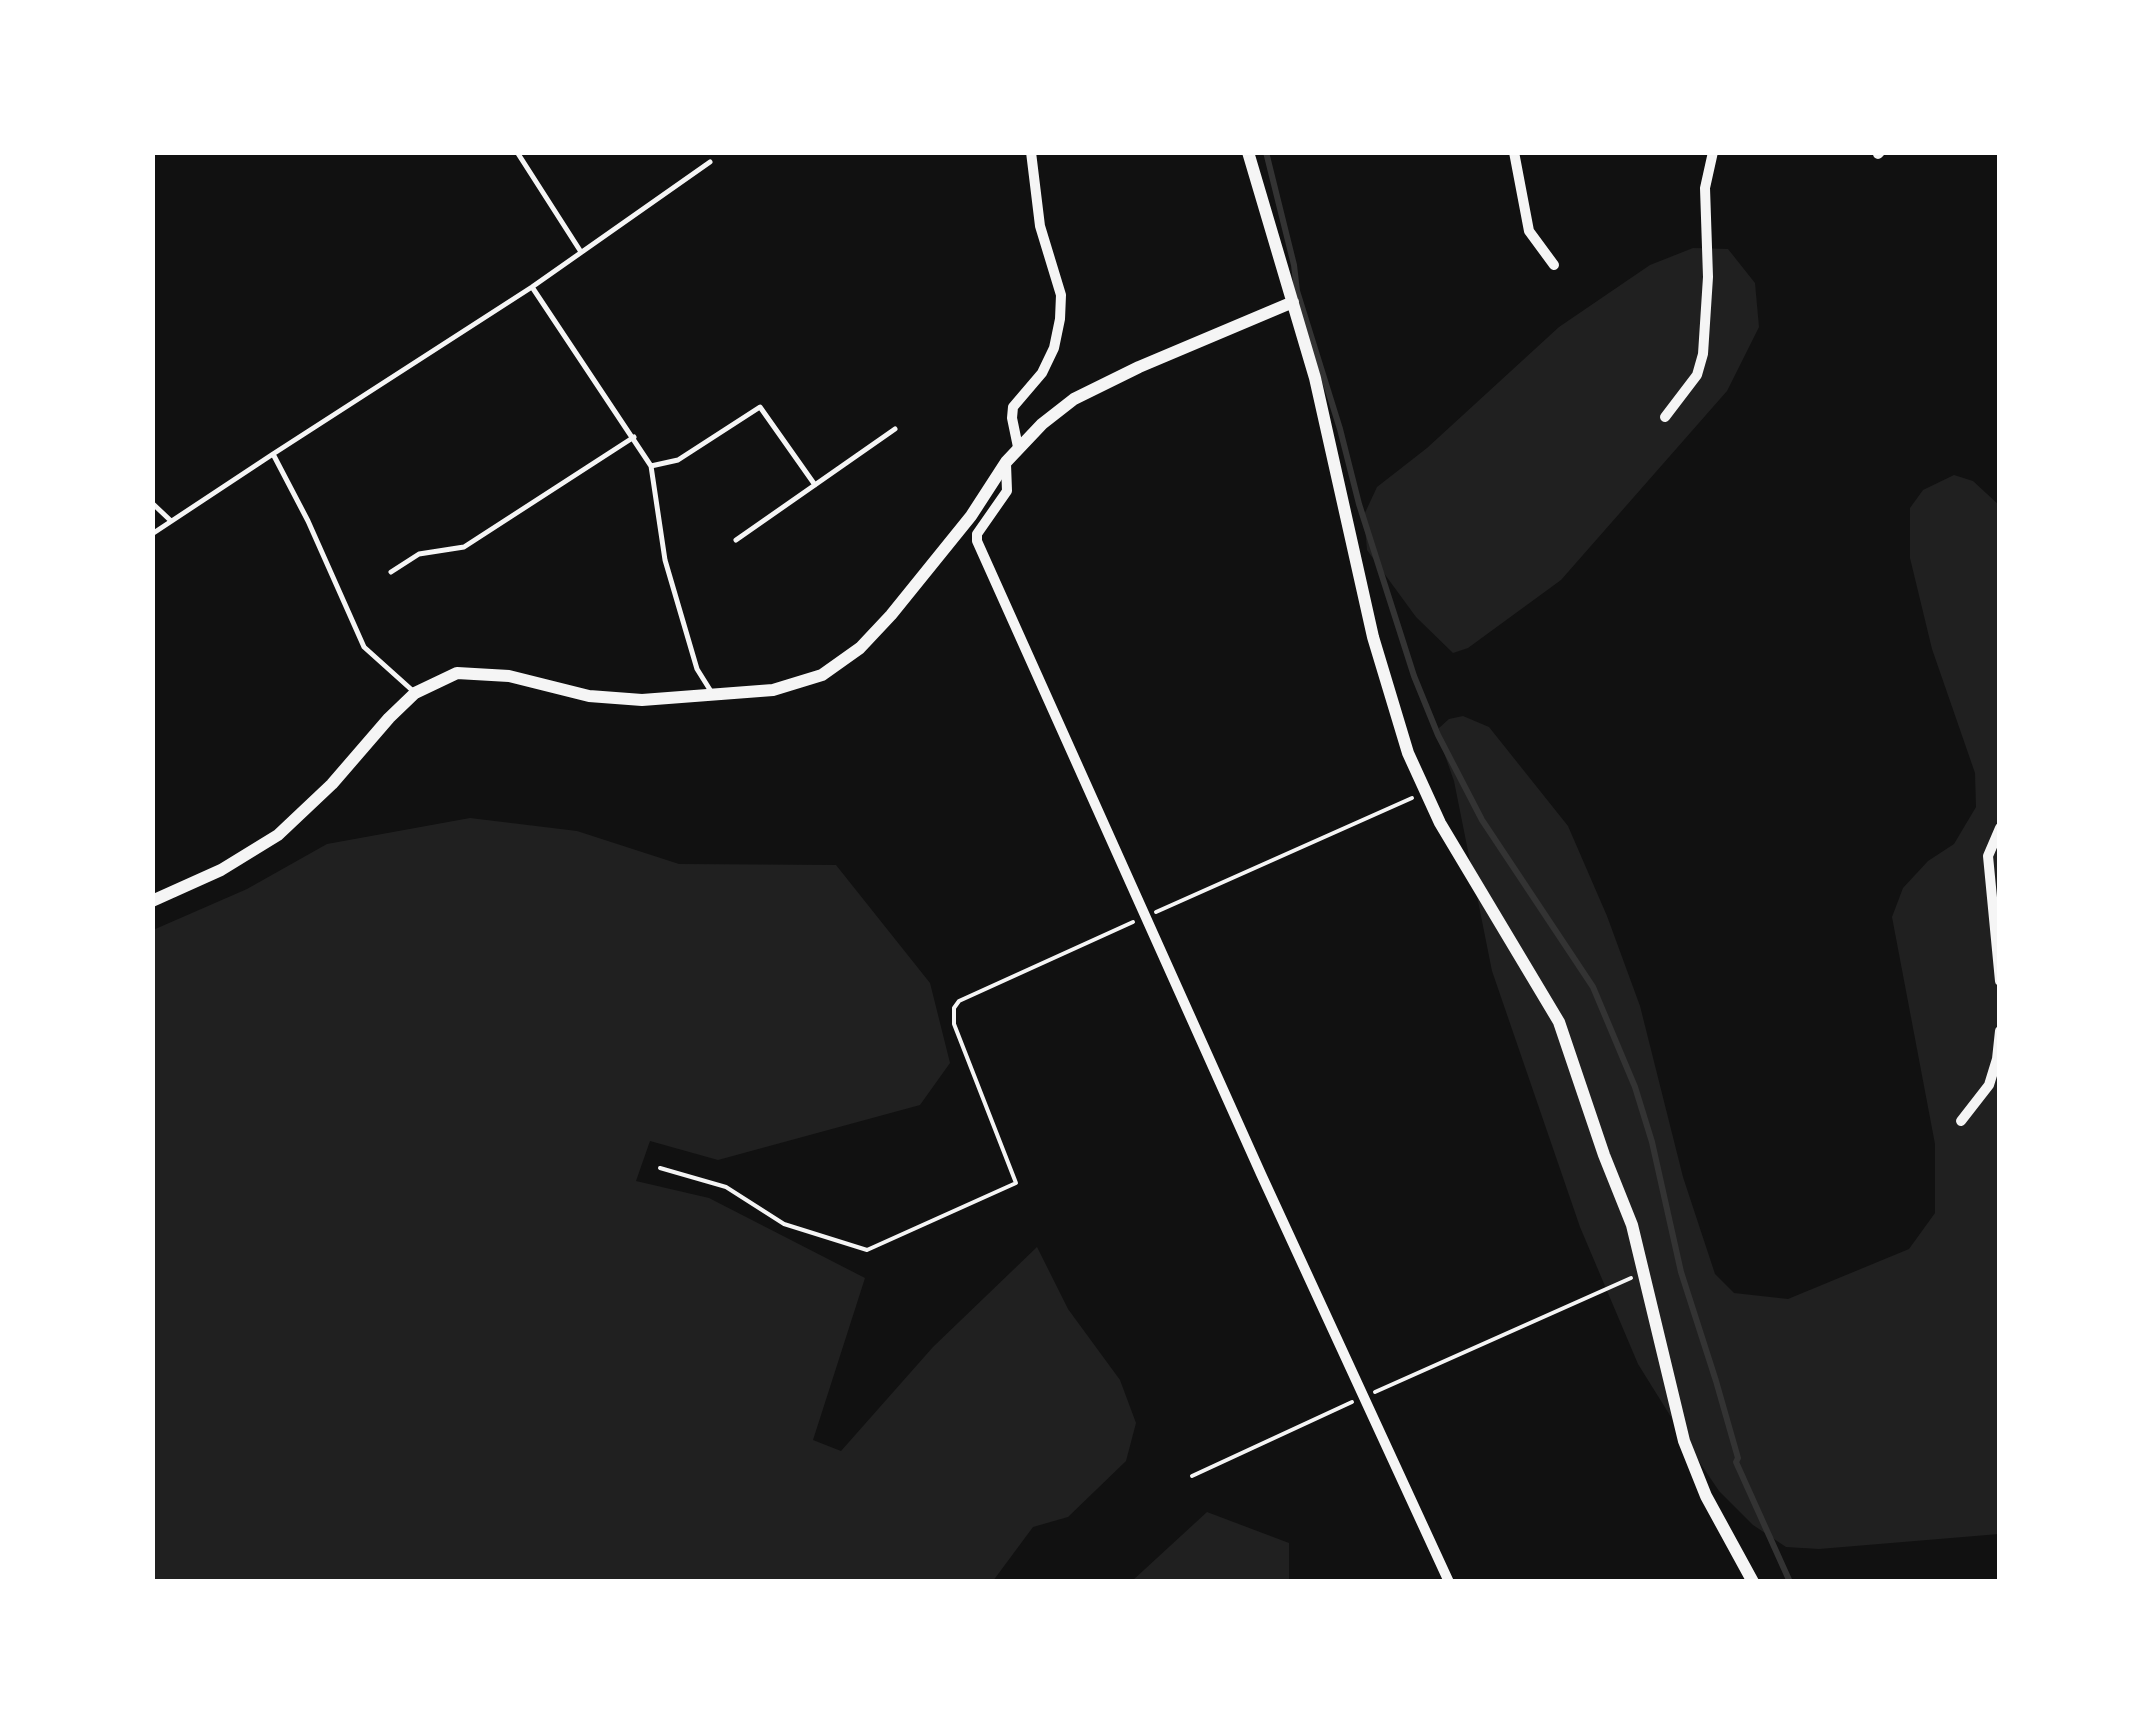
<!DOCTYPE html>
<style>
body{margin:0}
#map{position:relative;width:2152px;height:1734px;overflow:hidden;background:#111;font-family:"Space Grotesk",sans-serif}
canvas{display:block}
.frame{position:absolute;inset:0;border:155px solid #fff;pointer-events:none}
</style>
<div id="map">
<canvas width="2152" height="1734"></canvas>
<div class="frame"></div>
</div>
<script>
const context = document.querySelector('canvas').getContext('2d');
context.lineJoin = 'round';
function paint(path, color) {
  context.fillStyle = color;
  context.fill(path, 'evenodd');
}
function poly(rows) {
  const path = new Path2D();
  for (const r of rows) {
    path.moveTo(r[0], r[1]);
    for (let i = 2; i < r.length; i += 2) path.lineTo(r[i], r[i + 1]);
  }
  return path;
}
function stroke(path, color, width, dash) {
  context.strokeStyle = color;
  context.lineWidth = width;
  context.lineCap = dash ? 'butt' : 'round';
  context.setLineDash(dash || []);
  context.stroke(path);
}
const green = poly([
 [1693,248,1728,249,1755,283,1759,327,1727,391,1561,580,1468,648,1453,653,1416,617,1367,550,1364,515,1377,487,1427,448,1559,327,1650,265],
 [1954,475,1973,481,1999,505,1999,1534,1819,1549,1786,1547,1753,1525,1719,1491,1694,1454,1638,1364,1580,1227,1492,971,1454,781,1441,744,1439,728,1449,719,1463,716,1489,727,1568,826,1607,916,1640,1006,1683,1177,1715,1274,1734,1293,1788,1299,1909,1249,1935,1213,1935,1144,1892,917,1903,888,1928,861,1954,844,1976,807,1975,773,1932,649,1910,558,1910,508,1923,490],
 [470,818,577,831,679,864,836,865,930,983,950,1063,920,1105,718,1160,650,1141,636,1181,709,1198,865,1278,813,1440,841,1451,933,1347,1037,1247,1068,1309,1120,1380,1136,1423,1126,1461,1068,1517,1033,1527,993,1581,153,1581,153,930,247,889,327,844],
 [1207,1512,1289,1543,1289,1581,1132,1581]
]);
const stream = poly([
 [1266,152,1294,265,1297,291,1340,429,1359,504,1414,676,1438,735,1482,820,1593,987,1635,1087,1652,1142,1681,1272,1716,1381,1738,1458,1736,1462,1790,1582]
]);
const path = poly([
 [1156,912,1412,798],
 [660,1168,726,1187,784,1224,867,1250,1016,1183,954,1024,954,1008,959,1001,1133,922],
 [1375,1392,1631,1278],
 [1192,1476,1352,1402]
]);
const service = poly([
 [517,152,581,252],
 [532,287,651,466,665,560,697,669,712,693],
 [273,454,532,287,710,162],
 [651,466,678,460,760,407,815,485],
 [152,503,170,520],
 [152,534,273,454,308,521,364,647,413,691],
 [736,540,895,429],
 [391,572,419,554,464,547,634,437]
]);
const minor = poly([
 [1514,152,1529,231,1554,265],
 [1878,154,1880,152],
 [1665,417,1697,375,1703,354,1708,277,1705,188,1713,152],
 [1018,447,1012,418,1013,407,1042,373,1054,348,1060,319,1061,295,1040,226,1031,152],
 [1006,464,1007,491,977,534,977,541,1261,1174,1449,1582],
 [2000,828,1988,856,2000,981],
 [1961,1121,1989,1085,1997,1059,2000,1031]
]);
const tertiary = poly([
 [1248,152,1315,378,1373,637,1408,753,1440,823,1559,1022,1604,1155,1632,1225,1684,1441,1706,1496,1753,1582],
 [152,901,221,870,278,835,332,784,389,718,415,693,457,673,509,676,589,696,642,700,773,690,822,675,860,648,891,615,971,516,1006,462,1042,424,1074,399,1139,367,1293,302]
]);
paint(green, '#202020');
stroke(stream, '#333', 6);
stroke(path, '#f5f5f5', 4);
stroke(service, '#f5f5f5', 5);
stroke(minor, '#f5f5f5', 10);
stroke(tertiary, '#f5f5f5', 12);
</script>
